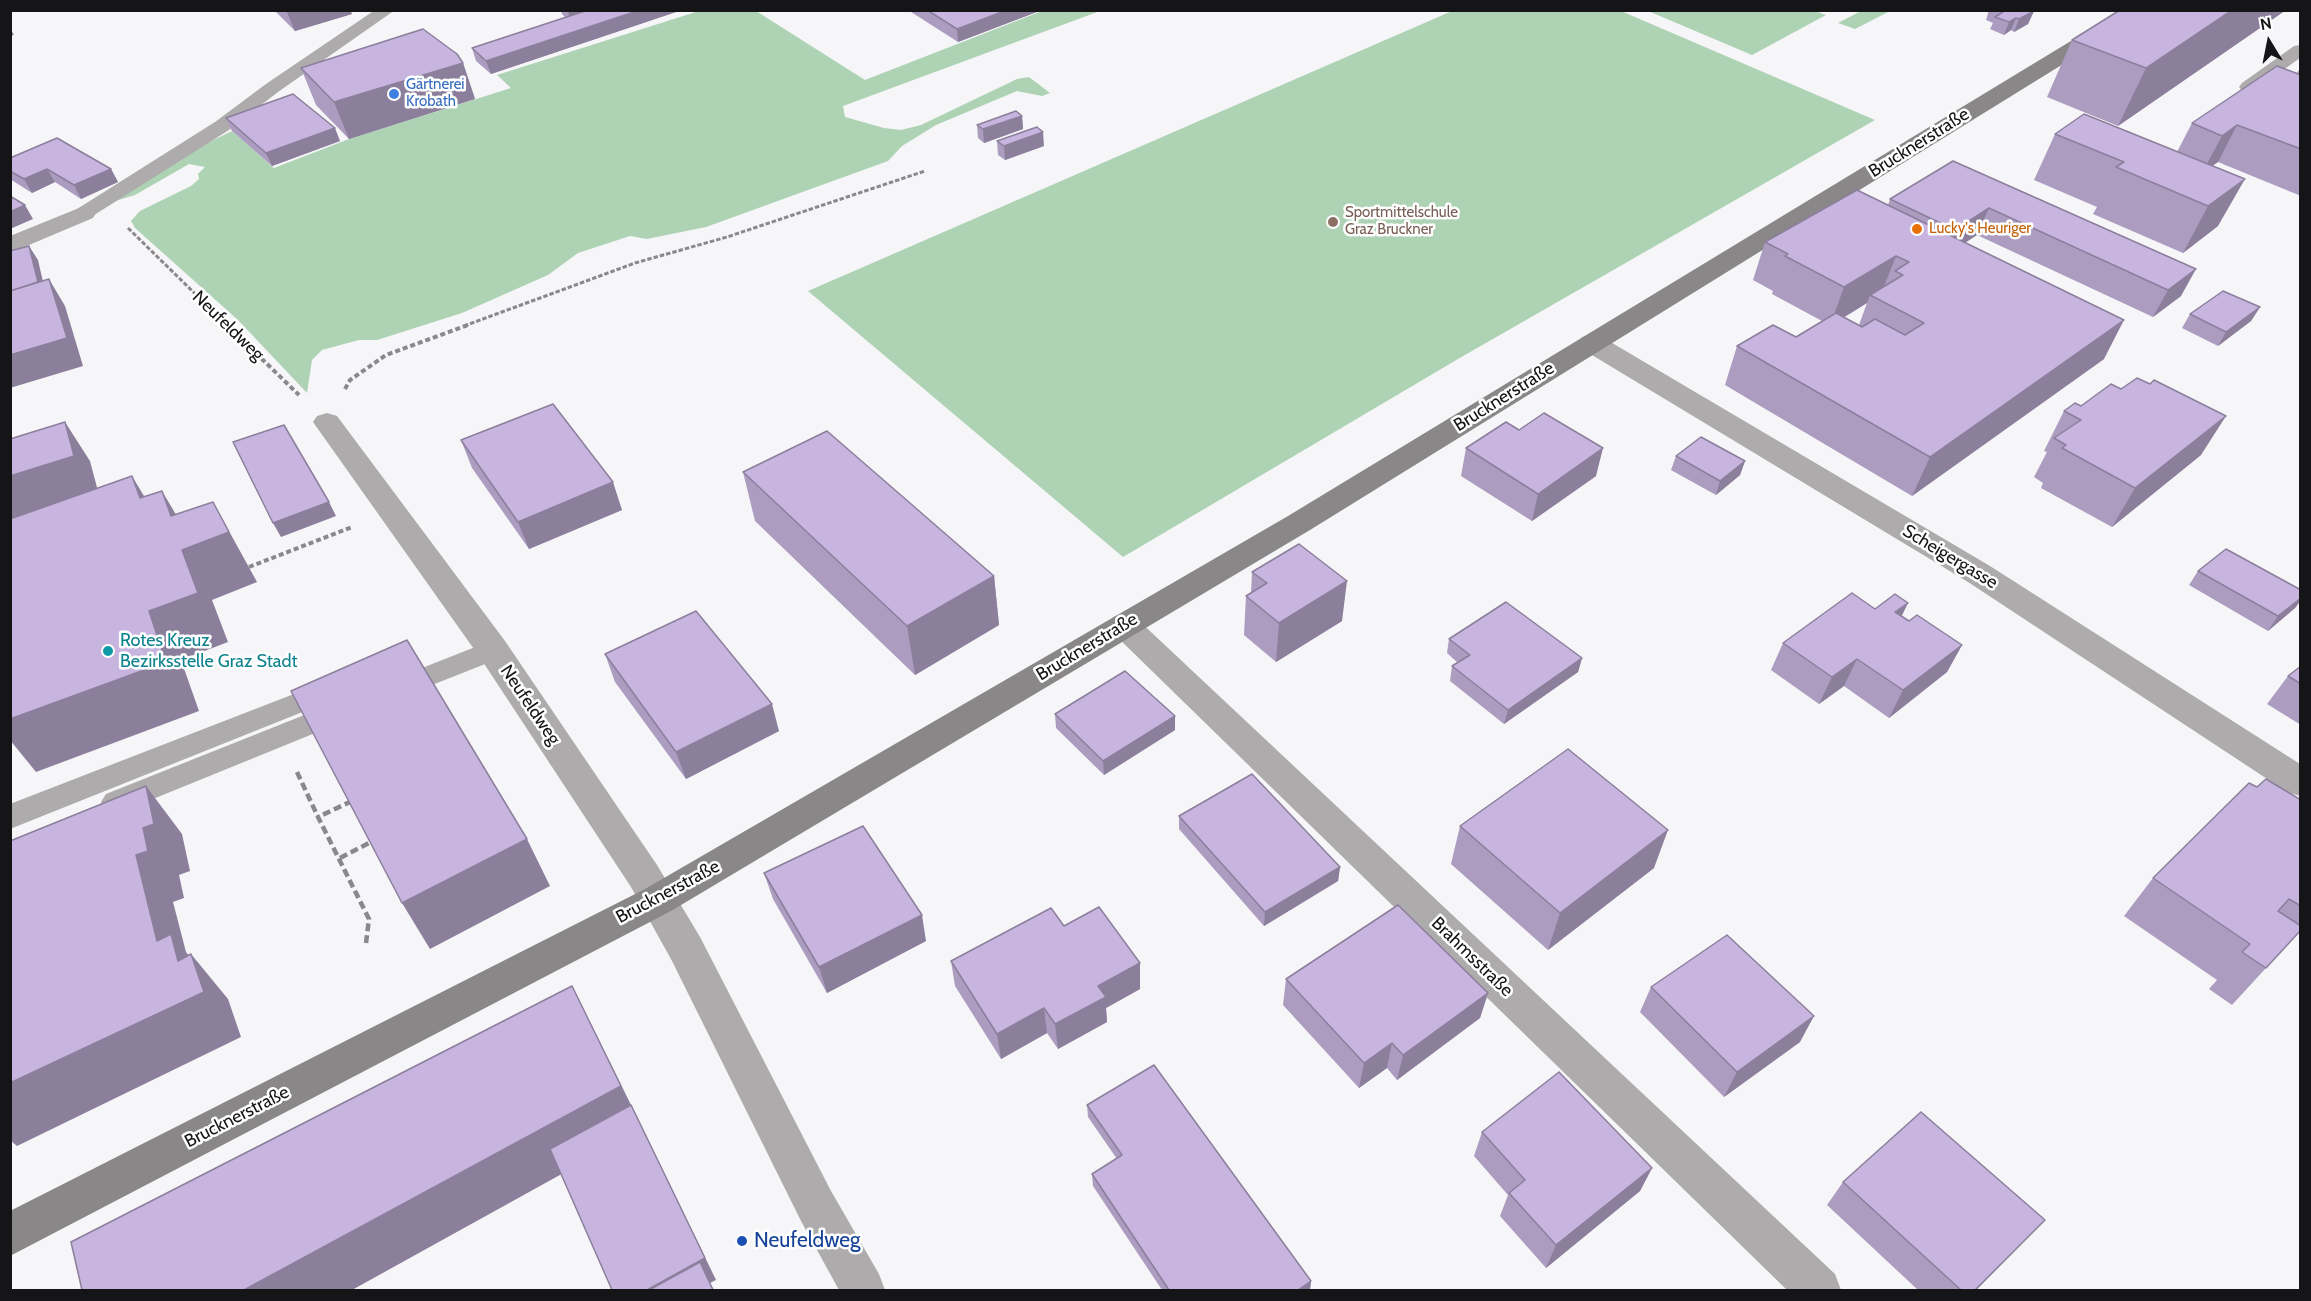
<!DOCTYPE html>
<meta charset="utf-8">
<style>
body{margin:0}
#map{position:relative;width:2311px;height:1301px;overflow:hidden;background:#f6f5f8;font-family:Cabin,sans-serif}
canvas{display:block}
.frame{position:absolute;inset:0;border:12px solid #151416;pointer-events:none}
.north{position:absolute;left:2239px;top:12px;width:60px;height:60px;-webkit-text-stroke:4px #fff;paint-order:stroke;rotate:350deg;font-size:16px;font-weight:700;line-height:24px;text-align:center;color:#151416}
.north::after{content:'';display:block;margin:auto;width:21px;height:27px;background:#151416;clip-path:polygon(50% 0,100% 100%,50% 72%,0 100%)}
</style>
<div id="map">
<canvas width="2311" height="1301"></canvas>
<div class="frame"></div>
<div class="north">N</div>
</div>
<script>
const context = document.querySelector('canvas').getContext('2d');
context.lineJoin = 'round';
function paint(path, color) {
  context.fillStyle = color;
  context.fill(path, 'evenodd');
}
function poly(rows) {
  const path = new Path2D();
  for (const r of rows) {
    path.moveTo(r[0], r[1]);
    for (let i = 2; i < r.length; i += 2) path.lineTo(r[i], r[i + 1]);
  }
  return path;
}
function stroke(path, color, width, dash) {
  context.strokeStyle = color;
  context.lineWidth = width;
  context.lineCap = dash ? 'butt' : 'round';
  context.setLineDash(dash || []);
  context.stroke(path);
}
function drawText(font, color, halo, rows, align = 'center') {
  context.font = font + ' Cabin,sans-serif';
  context.lineWidth = 5;
  context.setLineDash([]);
  context.textBaseline = 'middle';
  context.strokeStyle = halo;
  context.fillStyle = color;
  for (const [text, x, y, turn = 0] of rows) {
    context.save();
    context.translate(x, y);
    context.rotate((+turn || 0) * Math.PI / 180);
    context.textAlign = isNaN(turn) ? turn : align;
    if (halo) context.strokeText(text, 0, 0);
    context.fillText(text, 0, 0);
    context.restore();
  }
}
const green = poly([
 [699,11,756,11,865,80,1042,11,1100,11,843,106,845,117,884,128,901,130,921,125,1017,79,1029,77,1050,93,1042,96,1017,91,936,125,902,146,888,161,706,227,647,239,630,236,578,253,548,275,462,313,377,340,359,340,322,350,312,360,307,393,238,320,135,228,131,221,140,211,191,186,199,179,198,174,205,167,189,164,135,195,112,202,193,150,232,131,274,168,349,139,511,88,497,75],
 [1452,11,1621,11,1875,120,1458,359,1123,557,808,291],
 [1815,11,1826,15,1752,55,1648,11],
 [1861,11,1861,10,1890,11,1855,29,1838,23]
]);
const pathFar2 = poly([
 [128,228,228,326],
 [464,326,635,263,727,237,925,171]
]);
const pathFar1 = poly([
 [227,325,299,395],
 [345,389,350,380,386,355,468,325],
 [249,567,352,527]
]);
const path = poly([
 [297,772,318,817],
 [352,801,318,817,369,919,366,943],
 [340,858,373,841]
]);
const lane = poly([
 [375,10,395,10,278,92,229,130,91,217,77,217,74,213,77,209,215,122,266,84,375,10],
 [2300,45,2300,58,2254,91,2242,91,2239,87,2242,83,2294,46,2300,45],
 [493,640,503,643,506,650,503,657,394,700,384,697,380,690,384,683,493,640],
 [330,680,340,683,344,690,340,697,10,829,10,804,330,680],
 [342,700,352,704,356,711,352,718,126,810,116,814,106,810,101,802,106,794,342,700]
]);
const street = poly([
 [84,206,93,208,96,213,93,218,10,253,10,236,84,206],
 [1592,335,1602,337,1990,566,2300,764,2300,796,2287,792,1968,582,1582,349,1578,343,1582,337,1592,335],
 [327,413,337,416,505,641,657,865,700,937,831,1191,879,1274,885,1290,839,1290,801,1221,672,961,631,887,481,659,313,422,317,416,327,413],
 [1124,613,1135,617,1835,1274,1841,1290,1787,1290,1113,633,1108,625,1113,617,1124,613]
]);
const secondary = poly([
 [2122,10,2147,10,2144,14,1310,530,671,911,10,1256,10,1211,645,889,1288,516,2122,10]
]);
const wall = poly([
 [274,10,350,10,352,14,295,31],
 [561,10,682,10,491,74,476,61,472,48,566,18,562,14],
 [908,10,1042,10,958,42],
 [1989,10,2032,10,2034,11,2028,24,2014,32,2011,30,2004,35,1990,29,1993,23,1986,20],
 [2120,10,2286,10,2118,126,2047,97,2072,40],
 [463,63,475,99,349,139,316,105,301,68],
 [2301,67,2301,196,2218,162,2212,166,2218,226,2183,253,2093,214,2097,207,2034,180,2055,134,2177,152,2192,123,2297,73],
 [1022,116,1023,129,984,143,978,138,977,125],
 [226,118,340,141,272,166,232,131],
 [997,141,1044,146,1005,160,998,155],
 [10,158,111,169,118,182,81,199,55,182,32,193,10,179],
 [1953,161,2181,296,2153,317,1977,235,1965,242,2104,359,1912,496,1725,385,1737,346,1796,337,1822,321,1772,294,1773,291,1753,280,1765,242,1888,205,1890,199],
 [1867,303,1859,325,1844,317],
 [2260,307,2251,321,2218,346,2182,328,2190,314],
 [2081,406,2201,455,2112,527,2041,488,2043,483,2034,477,2047,452,2044,451,2064,411],
 [1519,430,1596,476,1532,521,1461,476,1466,448],
 [461,440,622,510,529,549,472,468],
 [1676,456,1745,461,1740,475,1716,495,1671,470],
 [743,472,994,576,999,625,915,675,755,521],
 [2198,571,2301,590,2301,600,2295,608,2268,631,2189,585],
 [1252,572,1342,621,1276,662,1244,635,1246,596,1251,593],
 [1875,609,1902,616,1909,621,1962,645,1947,672,1889,718,1844,686,1819,704,1771,670,1783,643],
 [1449,639,1582,658,1578,672,1504,724,1450,681,1452,666,1458,663,1447,653],
 [605,654,779,731,686,779,615,682],
 [2301,666,2301,725,2267,704,2288,676],
 [1055,714,1175,716,1175,730,1104,775,1056,728],
 [2257,787,2301,800,2301,924,2266,968,2232,1005,2209,989,2217,980,2124,916,2153,878],
 [1179,816,1340,867,1338,881,1264,926,1179,829],
 [1460,826,1654,868,1548,950,1451,864],
 [764,873,926,941,827,993,773,899],
 [1064,926,1140,989,1106,1008,1107,1022,1058,1049,1047,1033,1001,1059,955,986,951,961],
 [1286,979,1488,993,1480,1018,1397,1080,1387,1068,1359,1088,1283,1005],
 [1651,987,1800,1042,1724,1097,1640,1012],
 [1087,1105,1311,1281,1310,1290,1162,1290,1093,1186,1092,1174,1117,1159,1088,1117],
 [1482,1132,1652,1168,1640,1191,1546,1268,1500,1216,1508,1195,1474,1156],
 [1843,1182,2045,1220,1976,1290,1918,1290,1827,1205]
]);
const shadedWall = poly([
 [286,10,350,10,352,14,295,31],
 [568,10,602,10,570,21],
 [640,10,682,10,491,74,486,61],
 [1007,10,1042,10,958,42,957,29],
 [2232,10,2286,10,2118,126,2146,68],
 [2034,11,2028,24,2014,32,2019,19],
 [2016,18,2011,30,2004,35,2009,22],
 [10,28,14,35,10,36],
 [463,63,475,99,349,139,334,102],
 [1022,116,1023,129,984,143,983,129],
 [2237,125,2218,162,2202,173,2222,136],
 [335,128,340,141,272,166,266,153],
 [1043,132,1044,146,1005,160,1004,146],
 [47,169,55,182,32,193,24,179],
 [111,169,118,182,81,199,74,185],
 [2245,179,2218,226,2183,253,2208,206],
 [25,205,33,219,10,229,10,212],
 [1989,208,1977,235,1944,257,1955,230],
 [29,246,38,260,47,299,10,310],
 [1896,256,1881,294,1870,295,1867,303,1830,326,1844,287],
 [2196,269,2181,296,2153,317,2168,290],
 [49,279,65,306,83,366,10,388,10,355],
 [2260,307,2251,321,2218,346,2226,332],
 [2124,320,2104,359,1912,496,1930,457],
 [2226,416,2201,455,2112,527,2135,488],
 [65,422,90,461,99,495,10,524,10,476],
 [1603,448,1596,476,1532,521,1538,494],
 [1745,461,1740,475,1716,495,1720,481],
 [132,476,162,526,140,498],
 [613,482,622,510,529,549,518,522],
 [162,491,191,540,213,502,257,582,212,600,228,642,181,660,199,711,36,772,10,740,10,697,149,611,182,550,171,516],
 [329,502,336,516,281,537,273,523],
 [994,576,999,625,915,675,907,626],
 [1347,581,1342,621,1276,662,1279,623],
 [2301,598,2301,600,2295,608,2268,631,2278,616],
 [1908,603,1895,630,1895,612],
 [1962,645,1947,672,1889,718,1903,690],
 [1582,658,1578,672,1504,724,1508,710],
 [1857,659,1844,686,1819,704,1832,677],
 [772,704,779,731,686,779,676,752],
 [1175,716,1175,730,1104,775,1103,761],
 [146,786,182,834,190,871,179,875,184,898,173,902,186,952,194,962,191,954,228,999,241,1037,17,1146,10,1140,10,1083,157,941,136,855,143,828],
 [1668,830,1654,868,1548,950,1560,913],
 [527,839,550,886,430,949,402,903],
 [1340,867,1338,881,1264,926,1265,912],
 [922,915,926,941,827,993,819,967],
 [1140,963,1140,989,1106,1008,1107,1022,1058,1049,1055,1024,1098,986],
 [572,986,643,1129,716,1280,710,1283,714,1290,647,1290,643,1129,352,1290,244,1290],
 [1488,993,1480,1018,1397,1080,1403,1055],
 [1044,1008,1047,1033,1001,1059,997,1034],
 [1814,1016,1800,1042,1724,1097,1737,1072],
 [1392,1043,1387,1068,1359,1088,1364,1063],
 [1652,1168,1640,1191,1546,1268,1556,1245],
 [2045,1220,1976,1290,1975,1290],
 [1311,1281,1310,1290,1298,1290]
]);
const building = poly([
 [588,10,640,10,486,61,472,48,588,10],
 [927,10,1007,10,957,29,927,10],
 [1998,10,2032,10,2034,11,2019,19,2016,18,2009,22,1995,17,2003,12,1998,10],
 [2120,10,2232,10,2146,68,2072,40,2120,10],
 [423,29,457,54,463,63,334,102,301,68,423,29],
 [2277,66,2301,75,2301,149,2237,125,2222,136,2192,123,2277,66],
 [293,94,335,128,266,153,226,118,293,94],
 [1016,111,1022,116,983,129,977,125,1016,111],
 [2084,114,2245,179,2208,206,2116,167,2124,162,2055,134,2084,114],
 [1037,127,1043,132,1004,146,997,141,1037,127],
 [57,138,111,169,74,185,47,169,24,179,10,171,10,158,57,138],
 [1953,161,2196,269,2168,290,1989,208,1955,230,1890,199,1953,161],
 [1857,190,2124,320,1930,457,1737,346,1773,325,1796,337,1836,313,1862,327,1875,319,1905,335,1924,323,1870,295,1903,275,1895,271,1909,262,1896,256,1844,287,1785,256,1788,254,1765,242,1857,190],
 [10,196,25,205,10,212,10,196],
 [29,246,38,282,10,291,10,251,29,246],
 [49,279,67,338,10,355,10,291,49,279],
 [2223,291,2260,307,2226,332,2190,314,2223,291],
 [2137,378,2150,384,2154,380,2226,416,2135,488,2062,448,2066,445,2054,438,2081,420,2064,411,2075,403,2081,406,2111,384,2121,389,2137,378],
 [553,404,613,482,518,522,461,440,553,404],
 [1544,413,1603,448,1538,494,1466,448,1506,422,1519,430,1544,413],
 [65,422,74,456,10,476,10,439,65,422],
 [284,425,329,502,273,523,233,442,284,425],
 [827,431,994,576,907,626,743,472,827,431],
 [1701,437,1745,461,1720,481,1676,456,1701,437],
 [132,476,140,498,162,491,171,516,213,502,229,532,182,550,198,593,149,611,166,662,10,719,10,519,132,476],
 [1299,544,1347,581,1279,623,1246,596,1267,583,1252,572,1299,544],
 [2226,549,2301,590,2301,598,2278,616,2198,571,2226,549],
 [1852,593,1875,609,1895,594,1908,603,1895,612,1909,621,1917,615,1962,645,1903,690,1857,659,1832,677,1783,643,1852,593],
 [1506,602,1582,658,1508,710,1452,666,1470,655,1449,639,1506,602],
 [696,611,772,704,676,752,605,654,696,611],
 [407,640,527,839,402,903,291,691,407,640],
 [2301,666,2301,684,2288,676,2301,666],
 [1125,671,1175,716,1103,761,1055,714,1125,671],
 [1568,749,1668,830,1560,913,1460,826,1568,749],
 [1252,774,1340,867,1265,912,1179,816,1252,774],
 [2266,779,2301,800,2301,906,2289,899,2278,911,2301,926,2301,930,2266,968,2242,952,2250,944,2153,878,2249,783,2257,787,2266,779],
 [146,786,154,824,143,828,148,851,136,855,157,941,171,934,178,961,191,954,204,992,10,1083,10,841,146,786],
 [863,826,922,915,819,967,764,873,863,826],
 [1398,905,1488,993,1403,1055,1392,1043,1364,1063,1286,979,1398,905],
 [1099,907,1140,963,1098,986,1106,997,1055,1024,1044,1008,997,1034,951,961,1051,908,1064,926,1099,907],
 [1727,935,1814,1016,1737,1072,1651,987,1727,935],
 [572,986,621,1086,244,1290,82,1290,71,1242,572,986],
 [1154,1065,1311,1281,1298,1290,1169,1290,1092,1174,1122,1155,1087,1105,1154,1065],
 [1559,1072,1652,1168,1556,1245,1509,1193,1525,1180,1482,1132,1559,1072],
 [631,1105,705,1258,647,1290,612,1290,550,1149,631,1105],
 [1921,1112,2045,1220,1975,1290,1961,1290,1843,1182,1921,1112],
 [700,1262,713,1290,649,1290,700,1262]
]);
const markers = [
 [394,94,6,"#3f7fe0"],
 [1333,222,6,"#8d6e63"],
 [1917,229,6,"#e8710a"],
 [108,651,6,"#0f9aa8"],
 [742,1241,6,"#1a4fb4"]
];
const farShopnames = [
 ["Gärtnerei",406,85],
 ["Krobath",406,102]
];
const farEducationnames = [
 ["Sportmittelschule",1345,213],
 ["Graz Bruckner",1345,230]
];
const farFoodnames = [
 ["Lucky's Heuriger",1929,229]
];
const streetNames = [
 ["Brucknerstraße",1919,143,-32],
 ["Neufeldweg",228,326,44],
 ["Brucknerstraße",1504,397,-32],
 ["Scheigergasse",1950,557,31],
 ["Brucknerstraße",1087,647,-31],
 ["Neufeldweg",530,705,56],
 ["Brucknerstraße",668,892,-28],
 ["Brahmsstraße",1472,957,44],
 ["Brucknerstraße",237,1117,-27]
];
const cultureNames = [
 ["Rotes Kreuz",120,641],
 ["Bezirksstelle Graz Stadt",120,662]
];
const nearTransitnames = [
 ["Neufeldweg",754,1241]
];
paint(green, '#add3b4');
stroke(pathFar2, '#89888b', 3, [4.5, 2]);
stroke(pathFar1, '#89888b', 4, [5, 3]);
stroke(path, '#89888b', 4.5, [8, 4]);
paint(lane, '#adabab');
paint(street, '#adabab');
paint(secondary, '#8a8788');
paint(wall, '#ab9cc0');
paint(shadedWall, '#8b7f9c');
paint(building, '#c7b5df');
stroke(building, '#8b7f9c', 1.5);
for (const [x, y, r, color] of markers) {
  const dot = new Path2D();
  dot.arc(x, y, r, 0, 2 * Math.PI);
  context.fillStyle = color;
  context.fill(dot);
  stroke(dot, '#fff', 2);
}
drawText('15px', '#366cbe', '#fff', farShopnames, 'left');
drawText('15px', '#785e54', '#fff', farEducationnames, 'left');
drawText('15px', '#c56008', '#fff', farFoodnames, 'left');
drawText('18px', '#151416', '#fff', streetNames);
drawText('18px', '#0d838f', '#fff', cultureNames, 'left');
drawText('21px', '#164399', '#fff', nearTransitnames, 'left');
</script>
